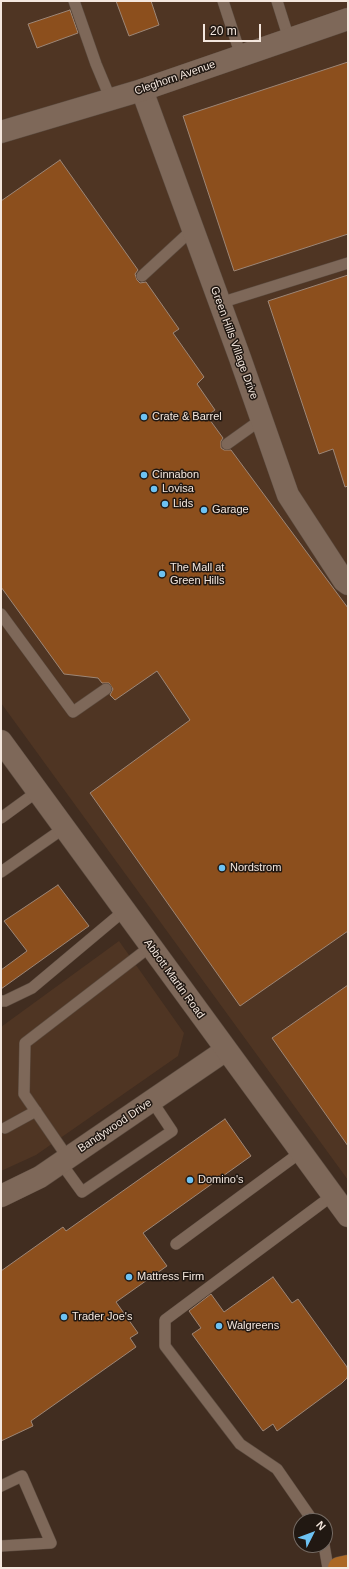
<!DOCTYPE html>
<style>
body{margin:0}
#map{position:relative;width:349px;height:1569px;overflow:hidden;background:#412d20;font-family:Helvetica,sans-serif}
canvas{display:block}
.frame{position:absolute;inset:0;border:2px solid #f4e7de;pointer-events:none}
.north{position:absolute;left:293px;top:1513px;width:40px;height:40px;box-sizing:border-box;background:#211812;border:1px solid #756b64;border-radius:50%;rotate:48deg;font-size:11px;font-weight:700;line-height:16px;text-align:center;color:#f4e7de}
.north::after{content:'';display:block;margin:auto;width:14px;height:18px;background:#6dc2f3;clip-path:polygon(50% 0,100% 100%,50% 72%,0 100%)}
.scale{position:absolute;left:203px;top:24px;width:58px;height:18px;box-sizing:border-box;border:2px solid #f4e7de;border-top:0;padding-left:5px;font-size:12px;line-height:14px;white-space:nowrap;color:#f4e7de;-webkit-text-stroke:3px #211812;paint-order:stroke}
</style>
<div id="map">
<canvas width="349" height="1569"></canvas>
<div class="frame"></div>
<div class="north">N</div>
<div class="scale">20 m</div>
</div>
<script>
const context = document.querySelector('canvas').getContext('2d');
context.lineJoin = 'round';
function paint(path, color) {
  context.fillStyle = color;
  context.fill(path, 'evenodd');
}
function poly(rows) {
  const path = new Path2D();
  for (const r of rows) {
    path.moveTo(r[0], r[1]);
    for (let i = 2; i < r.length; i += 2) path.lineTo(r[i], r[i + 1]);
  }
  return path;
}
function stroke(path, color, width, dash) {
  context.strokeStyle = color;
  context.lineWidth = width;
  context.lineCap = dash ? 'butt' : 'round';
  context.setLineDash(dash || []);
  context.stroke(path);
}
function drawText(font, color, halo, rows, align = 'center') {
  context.font = font + ' Helvetica,sans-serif';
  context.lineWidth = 3;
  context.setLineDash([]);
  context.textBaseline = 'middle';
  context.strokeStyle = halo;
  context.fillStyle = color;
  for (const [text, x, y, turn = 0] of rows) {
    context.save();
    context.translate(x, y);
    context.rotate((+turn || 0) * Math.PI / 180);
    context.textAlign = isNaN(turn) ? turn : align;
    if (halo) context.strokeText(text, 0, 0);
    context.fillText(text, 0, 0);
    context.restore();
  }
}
const built = poly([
 [1,1,348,1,348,1180,1,703],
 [119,941,184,1033,178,1056,36,1155,1,1171,1,1027]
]);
const building = poly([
 [116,1,151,1,159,25,129,36,116,1],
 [70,10,78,33,37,48,28,24,70,10],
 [348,62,348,234,234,271,183,116,348,62],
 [60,160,138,270,135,274,137,280,140,283,146,282,179,329,173,333,204,377,197,384,215,410,207,416,223,438,221,441,221,448,224,450,231,450,348,608,348,931,240,1006,90,793,190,720,157,671,115,700,110,695,113,689,109,683,102,683,98,678,64,674,1,587,1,201,60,160],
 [348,275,348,486,345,487,333,449,319,454,268,301,348,275],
 [58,885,89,926,1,989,1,970,27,951,4,921,58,885],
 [348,985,348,1146,272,1038,348,985],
 [225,1119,251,1156,143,1233,167,1266,116,1302,138,1333,130,1338,136,1347,31,1421,33,1426,1,1441,1,1271,63,1227,66,1231,225,1119],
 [273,1277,292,1303,298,1299,347,1367,348,1373,347,1378,342,1383,277,1431,273,1424,263,1431,192,1334,201,1328,189,1311,211,1294,224,1312,273,1277]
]);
const service = poly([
 [74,1,96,64,111,100],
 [223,1,241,56],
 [277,1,289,39],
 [142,276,193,229],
 [220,303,348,263],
 [227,444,262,419],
 [1,614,73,712,106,689],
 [1,818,38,791],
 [1,872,64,828],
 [1,1001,5,1001,32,988,125,910],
 [5,1128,36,1111],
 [68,1158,24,1094,25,1043,151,946],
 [61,1163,82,1192,172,1131,152,1101],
 [176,1244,301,1152],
 [1,1486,22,1476,51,1543,1,1546],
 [313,1521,277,1469,240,1444,165,1346,165,1320,333,1195],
 [324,1545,328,1568]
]);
const minor = poly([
 [142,90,240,358,288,495,344,581,348,584],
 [1,1196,40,1177,226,1050]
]);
const tertiary = poly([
 [1,132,142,90,348,19]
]);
const secondary = poly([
 [1,741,348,1216]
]);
const primary = poly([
 [339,1568,348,1566]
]);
const markers = [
 [144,417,4,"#6dc2f3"],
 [144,475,4,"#6dc2f3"],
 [154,489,4,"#6dc2f3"],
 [165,504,4,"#6dc2f3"],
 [204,510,4,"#6dc2f3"],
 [162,574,4,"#6dc2f3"],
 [222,868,4,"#6dc2f3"],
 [190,1180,4,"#6dc2f3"],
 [129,1277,4,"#6dc2f3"],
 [64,1317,4,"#6dc2f3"],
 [219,1326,4,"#6dc2f3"]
];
const streetNames = [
 ["Cleghorn Avenue",175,78,-19],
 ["Green Hills Village Drive",234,343,70],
 ["Abbott Martin Road",174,979,54],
 ["Bandywood Drive",115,1126,-34]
];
const poiNames = [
 ["Crate & Barrel",152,417],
 ["Cinnabon",152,475],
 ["Lovisa",162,489],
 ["Lids",173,504],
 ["Garage",212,510],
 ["The Mall at",170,568],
 ["Green Hills",170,581],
 ["Nordstrom",230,868],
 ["Domino's",198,1180],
 ["Mattress Firm",137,1277],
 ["Trader Joe's",72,1317],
 ["Walgreens",227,1326]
];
paint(built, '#4f3523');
paint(building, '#8c4f1d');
stroke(building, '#9d8676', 1);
stroke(service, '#5c4c40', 12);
stroke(minor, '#5c4c40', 23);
stroke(tertiary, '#5c4c40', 23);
stroke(secondary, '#5c4c40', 23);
stroke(primary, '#5c4c40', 23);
stroke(service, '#7e6859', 11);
stroke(minor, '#7e6859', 22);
stroke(tertiary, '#7e6859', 22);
stroke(secondary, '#7e6859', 22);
stroke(primary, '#ab6825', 22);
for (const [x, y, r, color] of markers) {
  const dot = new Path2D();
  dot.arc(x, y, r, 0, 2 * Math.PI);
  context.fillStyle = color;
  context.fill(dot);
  stroke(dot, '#211812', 1.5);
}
drawText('11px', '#f4e7de', '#211812', streetNames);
drawText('11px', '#f4e7de', '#211812', poiNames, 'left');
</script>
